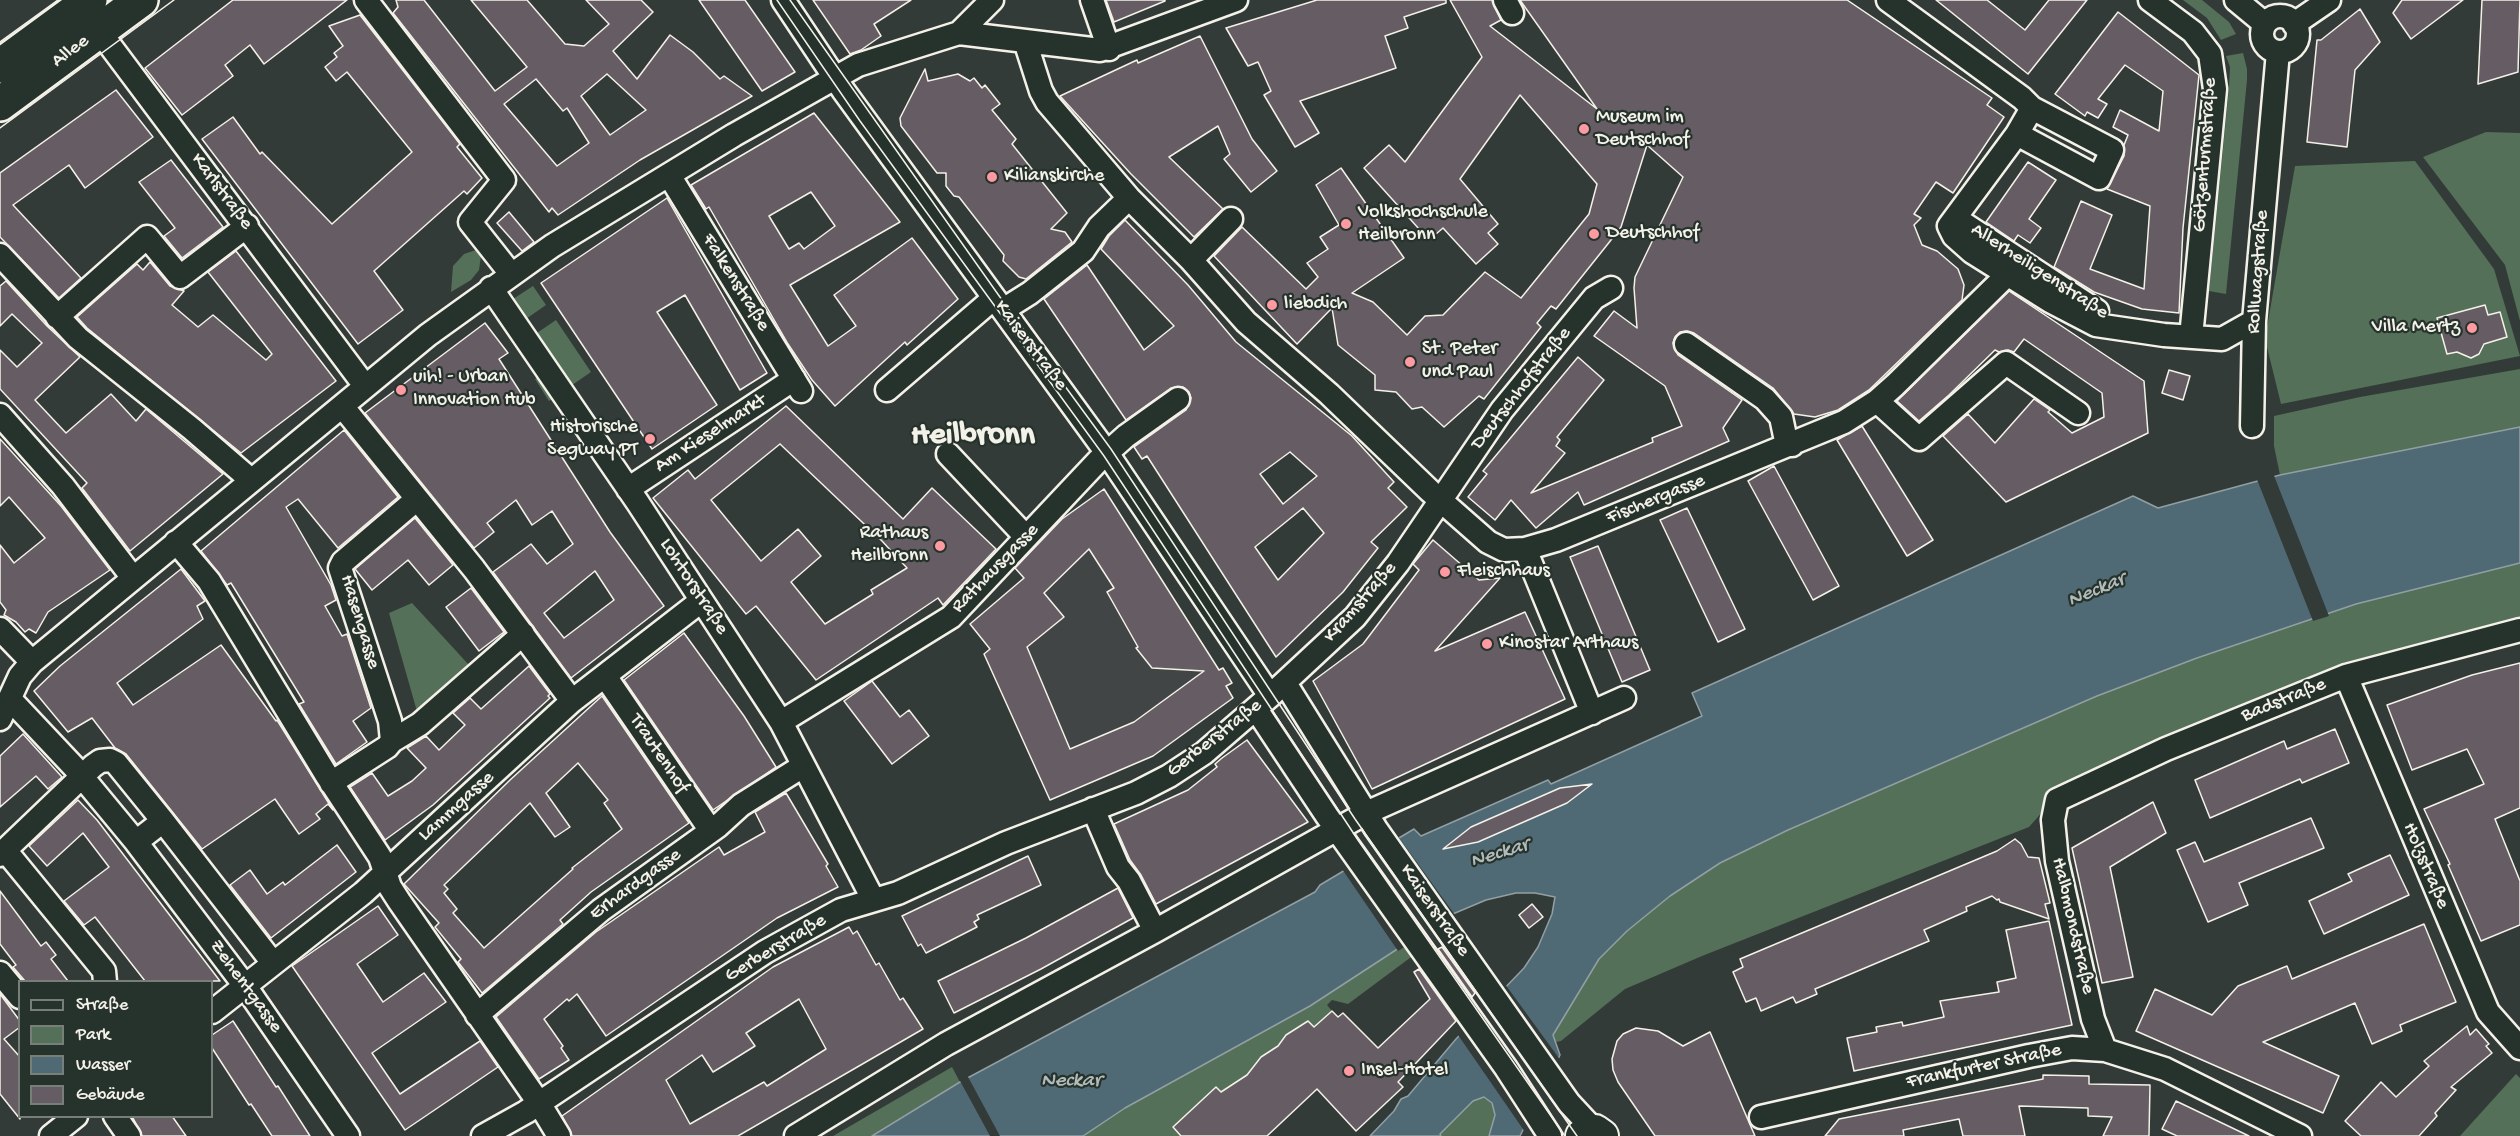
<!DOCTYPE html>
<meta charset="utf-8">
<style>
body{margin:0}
#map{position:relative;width:2520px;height:1136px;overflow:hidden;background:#333b38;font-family:"Gochi Hand",sans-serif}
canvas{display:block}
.legend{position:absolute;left:18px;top:980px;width:195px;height:138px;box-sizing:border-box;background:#26332d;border:2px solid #787f78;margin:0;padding:8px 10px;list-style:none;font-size:18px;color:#f4f1e8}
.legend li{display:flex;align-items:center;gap:12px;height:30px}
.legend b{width:30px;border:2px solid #787f78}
</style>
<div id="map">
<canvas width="2520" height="1136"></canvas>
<ul class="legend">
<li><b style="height:8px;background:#26332d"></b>Straße</li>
<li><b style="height:16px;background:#547058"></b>Park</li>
<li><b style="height:16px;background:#506a75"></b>Wasser</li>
<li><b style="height:16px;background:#665d64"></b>Gebäude</li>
</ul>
</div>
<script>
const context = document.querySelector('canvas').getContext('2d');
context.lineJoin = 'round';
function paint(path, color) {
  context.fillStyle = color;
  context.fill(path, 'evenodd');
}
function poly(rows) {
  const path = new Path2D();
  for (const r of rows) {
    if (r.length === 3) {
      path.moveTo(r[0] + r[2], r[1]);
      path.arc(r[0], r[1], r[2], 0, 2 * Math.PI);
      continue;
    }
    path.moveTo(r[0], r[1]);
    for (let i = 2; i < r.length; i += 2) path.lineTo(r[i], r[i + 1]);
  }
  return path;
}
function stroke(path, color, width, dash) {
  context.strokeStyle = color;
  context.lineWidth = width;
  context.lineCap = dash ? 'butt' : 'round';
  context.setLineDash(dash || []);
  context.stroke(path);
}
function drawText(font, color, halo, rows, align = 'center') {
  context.font = font + ' "Gochi Hand",sans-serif';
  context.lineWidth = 4.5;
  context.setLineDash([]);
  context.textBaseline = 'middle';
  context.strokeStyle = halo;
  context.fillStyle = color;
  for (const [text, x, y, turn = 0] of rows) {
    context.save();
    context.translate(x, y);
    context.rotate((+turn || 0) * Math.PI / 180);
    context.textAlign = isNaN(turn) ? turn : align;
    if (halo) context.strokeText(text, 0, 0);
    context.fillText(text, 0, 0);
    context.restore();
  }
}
const built = poly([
 [1104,489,1218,671,1223,668,1232,683,1226,686,1233,698,1153,756,1050,800,1000,687,990,649,970,624,1005,594,1026,583,1011,563,1051,522,1055,525]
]);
const green = poly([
 [2183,0,2202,0,2229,22,2236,34,2221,40,2207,18],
 [2243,53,2247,69,2247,80,2226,294,2209,291,2229,88,2230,67,2226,56],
 [2486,132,2520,133,2520,321,2505,265,2423,157],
 [2415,161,2494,269,2520,356,2281,404,2265,339,2295,166],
 [482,248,479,270,471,280,451,292,453,266,464,254],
 [533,286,546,305,523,321,510,301],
 [556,320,591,372,549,401,535,379,555,366,534,335],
 [2520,369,2520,427,2280,475,2274,446,2274,416,2360,397],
 [2520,563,2520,627,2428,648,2060,792,2029,827,1702,956,1625,989,1561,1041,1556,1042,1553,1035,1599,959,1627,931,1670,896,1720,863,1788,830,2097,696,2197,658,2356,604],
 [412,603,469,665,418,715,389,613],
 [1418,935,1426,946,1348,1004,1332,1000,1327,1005,1332,1011,1314,1027,1308,1021,1286,1035,1278,1046,1261,1057,1247,1075,1230,1086,1223,1095,1173,1127,1181,1136,1083,1136,1125,1108,1310,1006],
 [952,1067,960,1082,872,1136,833,1136],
 [2516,1074,2520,1078,2520,1136,2460,1136],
 [1484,1097,1492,1103,1495,1115,1489,1136,1441,1136,1439,1134,1473,1101]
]);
const water = poly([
 [2520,427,2520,563,2356,604,2197,658,2097,696,1788,830,1720,863,1670,896,1627,931,1599,959,1553,1035,1560,1055,1520,1136,1489,1136,1495,1115,1492,1103,1484,1097,1473,1101,1440,1134,1441,1136,1370,1136,1394,1111,1401,1099,1408,1096,1456,1039,1524,968,1538,947,1552,914,1555,897,1535,893,1516,893,1486,900,1448,916,1310,1006,1125,1108,1083,1136,872,1136,960,1082,1315,892,1320,885,1414,829,1421,836,1548,780,1551,784,1702,716,1692,693,2133,496,2158,508,2280,475,2520,427]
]);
const pier = poly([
 [2273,473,2329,616,2313,621,2256,477],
 [1397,835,1455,915,1398,951,1342,869],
 [1505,984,1561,1061,1525,1132,1458,1035],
 [967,1075,1000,1136,990,1136,959,1079]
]);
const building = poly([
 [233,0,347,0,264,64,250,45,225,65,233,76,182,115,145,68,233,0],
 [396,0,424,0,495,91,527,67,471,0,527,0,565,44,584,46,609,24,586,0,641,0,653,12,613,51,637,79,670,35,693,52,720,79,724,76,752,96,640,160,558,215,552,208,549,212,393,13,398,7,396,0],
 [607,74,646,110,610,135,581,96,607,74],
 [536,79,563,111,567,108,589,143,557,166,504,104,536,79],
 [699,0,745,0,795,72,762,91,699,0],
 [813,0,911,0,874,24,881,36,861,50,850,54,813,0],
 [1106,0,1165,0,1165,1,1114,22,1106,0],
 [1317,0,1446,0,1446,3,1404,17,1408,28,1385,36,1396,68,1300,101,1319,133,1295,147,1264,95,1271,91,1258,62,1248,66,1226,28,1317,0],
 [1450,0,1492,0,1501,20,1490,26,1597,109,1520,0,1847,0,1992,98,1987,105,2004,117,1953,193,1936,182,1914,214,1921,218,1914,225,1922,245,1937,251,1958,269,1964,285,1962,300,1869,390,1838,410,1815,417,1794,414,1773,388,1694,333,1687,331,1680,332,1675,337,1673,343,1678,355,1742,400,1723,428,1729,441,1584,505,1578,492,1536,528,1511,500,1495,520,1468,497,1487,474,1483,471,1578,357,1604,380,1557,437,1560,440,1556,446,1565,453,1531,493,1653,442,1652,438,1682,426,1665,386,1594,336,1614,311,1637,328,1634,288,1635,277,1683,177,1647,145,1621,227,1611,240,1556,309,1551,306,1537,323,1541,327,1484,399,1479,396,1444,427,1422,407,1412,409,1396,392,1375,390,1375,375,1338,345,1332,308,1297,344,1214,256,1242,227,1306,289,1318,277,1307,263,1328,249,1320,237,1339,225,1316,185,1341,168,1404,258,1352,293,1373,302,1407,335,1425,316,1443,315,1485,272,1521,298,1589,214,1597,184,1520,95,1460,179,1498,224,1488,233,1498,244,1476,264,1443,228,1429,240,1364,168,1389,145,1405,162,1482,57,1450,0],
 [1936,0,1987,0,2025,30,2049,0,2087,0,2028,74,1936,0],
 [2402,0,2463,0,2411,39,2393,13,2402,0],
 [2482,0,2520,0,2518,72,2478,84,2482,0],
 [2360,9,2380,42,2355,70,2347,147,2307,142,2317,40,2321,40,2360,9],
 [2118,12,2199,75,2183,228,2179,313,2142,309,2094,292,2054,267,2081,201,2112,215,2090,269,2144,289,2150,206,2107,189,2124,156,2124,145,2128,135,2113,127,2120,110,2159,131,2163,91,2125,65,2098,99,2107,104,2098,118,2087,112,2085,116,2055,94,2118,12],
 [360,15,460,144,457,147,482,178,467,194,464,191,374,271,403,310,358,344,202,139,233,117,260,154,262,152,332,224,412,152,347,72,336,81,325,67,337,57,334,53,343,46,329,26,360,15],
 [1200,36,1252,139,1277,171,1251,192,1224,159,1230,154,1218,126,1169,157,1223,209,1194,237,1131,174,1060,96,1137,60,1138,63,1200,36],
 [925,69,928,81,958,74,970,81,974,78,982,88,985,85,1000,104,992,110,1016,139,1012,144,1067,213,1051,229,1065,232,1072,242,1026,279,1019,277,1003,261,1004,255,959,197,954,196,946,186,946,173,937,173,901,126,900,118,925,69],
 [116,90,153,137,85,188,69,165,13,205,81,278,59,298,0,237,0,173,116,90],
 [814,113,900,222,790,285,828,346,856,326,834,295,912,238,958,299,907,345,905,342,835,406,812,380,788,344,709,207,706,209,691,185,814,113],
 [811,192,835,226,804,249,799,243,789,249,769,216,811,192],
 [171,160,223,227,182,258,164,236,175,228,139,182,171,160],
 [2028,162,2056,180,2029,219,2041,228,2030,243,2018,235,2014,241,1986,222,2028,162],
 [667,198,767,373,740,390,685,295,657,312,717,405,652,449,541,283,667,198],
 [509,212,534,242,522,251,497,223,509,212],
 [1125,220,1188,285,1236,342,1352,436,1394,482,1388,488,1407,507,1371,542,1378,548,1343,592,1276,657,1147,456,1142,459,1134,447,1186,410,1191,398,1189,392,1183,387,1171,388,1126,420,1044,299,1087,265,1144,350,1174,326,1101,249,1109,236,1125,220],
 [1290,452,1317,476,1283,504,1260,474,1290,452],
 [1303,508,1324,533,1278,580,1255,547,1303,508],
 [236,251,336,381,241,453,87,328,77,317,137,264,143,270,150,262,170,286,184,291,172,305,198,327,213,315,266,360,272,354,208,272,236,251],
 [6,281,47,326,80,357,35,400,66,433,111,394,136,421,146,409,223,474,130,551,82,488,87,483,0,389,0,350,17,367,42,343,12,314,0,326,0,286,6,281],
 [2009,291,2144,381,2148,433,2006,502,1943,436,1968,414,1995,443,2034,399,2050,410,2048,412,2072,433,2104,417,2102,393,2024,339,2014,352,2008,350,1999,352,1995,350,1949,395,1919,421,1897,401,2009,291],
 [2485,305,2488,315,2500,312,2507,337,2484,344,2479,354,2471,358,2457,352,2447,354,2437,318,2485,305],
 [485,323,508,353,499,359,610,532,664,606,571,678,493,572,531,544,547,564,573,544,552,511,532,525,516,500,487,523,494,532,474,548,365,413,485,323],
 [595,571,614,600,564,638,544,613,595,571],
 [2169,370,2190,376,2183,400,2162,393,2169,370],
 [786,406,903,519,932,488,996,549,943,605,938,598,816,680,756,606,746,614,653,498,688,470,695,479,786,406],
 [780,444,882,541,907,568,871,590,873,594,825,624,791,582,821,556,798,529,761,561,711,500,780,444],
 [1862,426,1933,540,1907,556,1837,440,1862,426],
 [344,430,398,497,338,548,298,499,286,507,331,585,336,600,325,606,342,636,347,634,371,708,353,721,367,742,336,764,299,704,304,702,231,583,227,585,201,551,344,430],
 [0,439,61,506,110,570,48,612,36,633,29,629,25,632,16,622,4,615,6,610,0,602,0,545,14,563,45,538,9,497,0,506,0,439],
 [1774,466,1839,586,1813,600,1748,481,1774,466],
 [1104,489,1219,670,1223,668,1232,683,1226,686,1233,698,1153,756,1050,800,984,654,990,649,970,624,1024,578,1015,568,1062,519,1104,489],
 [1089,549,1114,588,1107,592,1138,647,1136,648,1152,668,1204,671,1134,722,1070,749,1027,647,1064,617,1044,593,1089,549],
 [1687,508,1745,629,1718,642,1660,520,1687,508],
 [415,518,453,565,429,585,408,560,372,590,355,569,415,518],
 [1433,540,1479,580,1500,578,1435,651,1525,612,1565,699,1372,789,1313,681,1363,644,1419,570,1413,564,1433,540],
 [1598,546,1650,670,1622,682,1570,557,1598,546],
 [181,569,205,601,197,606,203,619,117,683,133,705,221,645,276,721,277,720,333,810,328,804,316,814,320,819,299,834,275,799,202,849,126,754,115,748,92,718,68,732,34,691,60,666,181,569],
 [471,588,504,632,479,651,446,607,471,588],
 [684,633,744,716,776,767,713,810,624,680,684,633],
 [2520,663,2520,808,2495,819,2520,881,2520,925,2481,941,2448,865,2450,864,2424,809,2484,784,2467,749,2412,770,2387,705,2472,675,2520,663],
 [529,666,550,694,548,696,550,698,433,805,385,840,350,787,372,773,388,796,412,781,426,768,407,748,426,736,439,750,465,725,453,713,470,698,481,709,529,666],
 [872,681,900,717,909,710,929,736,892,764,844,701,872,681],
 [602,696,689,823,591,892,560,920,563,924,482,993,458,962,461,959,435,927,439,923,404,884,510,780,602,696],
 [578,763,608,800,604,803,622,829,572,868,573,869,484,948,453,913,457,909,444,893,448,889,444,885,530,803,555,837,570,827,546,793,578,763],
 [2335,729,2349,763,2302,783,2300,779,2210,818,2195,780,2284,741,2287,749,2335,729],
 [23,734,62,777,48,789,36,776,0,807,0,756,23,734],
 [1247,740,1308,822,1156,904,1141,875,1130,860,1114,824,1188,790,1217,767,1215,764,1222,758,1247,740],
 [1592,784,1567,803,1478,842,1443,849,1471,827,1560,788,1592,784],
 [786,793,828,864,826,866,838,887,777,918,606,1036,577,994,569,1001,567,999,544,1019,563,1046,561,1048,569,1060,539,1079,496,1017,596,932,719,847,724,855,765,832,755,812,786,793],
 [78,800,97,820,220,981,145,981,95,917,84,925,64,901,109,867,83,833,47,866,29,846,78,800],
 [2153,802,2166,833,2110,867,2133,977,2102,983,2072,848,2153,802],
 [2311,818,2324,848,2239,883,2248,905,2208,922,2177,850,2195,842,2204,862,2311,818],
 [2015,839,2021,844,2028,857,2039,858,2050,903,2045,904,2049,919,2000,902,1999,899,1997,900,1992,896,1966,907,1967,911,1924,930,1929,941,1815,989,1817,994,1796,1003,1793,997,1761,1011,1756,998,1746,1002,1733,972,1743,967,1740,959,1997,851,2015,839],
 [337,845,356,872,271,938,230,885,250,870,267,894,283,882,285,885,337,845],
 [2390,855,2409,895,2324,934,2309,901,2352,881,2348,874,2390,855],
 [1028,856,1041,885,977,915,979,919,974,922,977,927,926,953,921,944,918,946,902,916,1028,856],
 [1118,888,1133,918,1041,969,954,1013,938,981,1026,938,1118,888],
 [0,891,41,946,46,942,56,955,51,959,68,981,25,981,13,967,16,965,0,944,0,891],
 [1532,904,1543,917,1529,928,1519,915,1532,904],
 [378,906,398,935,357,964,383,1002,424,973,446,1002,372,1053,400,1094,480,1041,498,1067,405,1130,292,966,378,906],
 [2049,921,2072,1025,1854,1071,1847,1038,1877,1032,1876,1027,1902,1022,1903,1026,1944,1017,1940,1001,1999,992,1997,982,2016,978,2006,930,2049,921],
 [2424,924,2456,1002,2400,1025,2402,1031,2372,1044,2355,1003,2263,1042,2339,1076,2323,1113,2136,1031,2155,989,2212,1015,2238,986,2287,966,2292,979,2424,924],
 [849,927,853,934,857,931,876,965,879,963,900,1000,903,998,923,1029,738,1136,572,1136,562,1116,773,967,849,927],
 [799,999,826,1049,767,1086,764,1082,690,1124,666,1080,702,1055,713,1072,723,1066,755,1046,746,1033,799,999],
 [1442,947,1475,993,1472,997,1438,949,1442,947],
 [1419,969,1456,1021,1398,1082,1403,1087,1356,1131,1317,1089,1267,1136,1181,1136,1173,1127,1216,1087,1221,1092,1247,1075,1261,1057,1278,1046,1286,1035,1308,1021,1314,1027,1332,1011,1338,1017,1343,1013,1378,1048,1430,999,1414,972,1419,969],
 [0,994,20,1021,20,1027,4,1039,20,1057,20,1119,0,1094,0,994],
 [233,1021,276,1087,278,1086,310,1136,272,1136,251,1104,249,1105,212,1048,212,1035,233,1021],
 [2467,1026,2470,1035,2476,1029,2489,1044,2486,1046,2492,1053,2451,1087,2456,1090,2435,1113,2437,1116,2419,1136,2361,1136,2345,1121,2381,1082,2396,1097,2429,1066,2424,1061,2467,1026],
 [1636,1028,1658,1031,1683,1046,1710,1032,1755,1136,1655,1136,1618,1082,1613,1070,1612,1059,1617,1041,1623,1034,1636,1028],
 [2043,1075,2089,1076,2089,1084,2150,1085,2149,1136,2103,1136,2112,1117,2088,1116,2088,1108,2019,1106,2025,1136,1963,1136,1959,1119,1903,1130,1904,1136,1825,1136,1839,1119,2043,1079,2043,1075],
 [2176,1101,2249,1136,2177,1136,2162,1129,2176,1101],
 [132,1116,172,1116,186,1136,142,1136,132,1116]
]);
const street = poly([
 [366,0,504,180,470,222,511,274],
 [783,0,843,90,1107,453,1270,696],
 [1092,0,1109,49],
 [1505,0,1512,13],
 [1888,0,2022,98,2032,108,2017,134,1949,226,1954,236,1972,252,2050,301,2096,325,2164,335,2222,339,2254,321],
 [2150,0,2193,32,2210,54,2215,89,2191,337],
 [2236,0,2265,24],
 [2280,34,18],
 [91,20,365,386],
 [2294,24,2329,0],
 [959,33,992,0],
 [1025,41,1041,91,1047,102,1129,198,1191,260,1246,322,1329,394,1430,491,1488,542,1504,550,1525,549,1556,540,1844,422,1877,401,1895,385,2007,275],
 [2017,134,2099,178,2112,150,2032,108],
 [669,175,801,391],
 [1955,218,2097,311],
 [0,255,78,338,192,429,251,480],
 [1191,260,1231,219],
 [491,288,638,503,781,722,873,899],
 [1003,310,1030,293,1083,251,1099,227,1129,198],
 [57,317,147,237,180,277,247,226],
 [1686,344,1765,399,1781,417,1785,436,1792,445],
 [887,390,994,298],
 [1877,401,1919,439,2006,363,2078,413],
 [342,406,474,569,572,701],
 [0,415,63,486,133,578],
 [2252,426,2254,321,2278,52],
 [948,454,1026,537],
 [628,489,794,379],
 [176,542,209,581,327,776,380,857,390,887,399,901,539,1103,559,1136],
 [1525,549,1592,713],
 [0,629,32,662],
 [605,676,711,831],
 [2346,676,2488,1012,2520,1048],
 [1285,683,1376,829,1569,1103,1595,1131],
 [10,699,74,767,136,842,245,986,348,1136],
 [1256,709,1327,816,1506,1068,1550,1136],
 [0,719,20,676,32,662,428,335,552,246,734,135,858,65,959,33,1100,50,1236,0],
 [781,722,951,617,1098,461,1126,436,1178,399],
 [392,741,420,724,523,634],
 [331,783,387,747,392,741,390,721,340,568,343,562,417,499],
 [1093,809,1118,867,1129,881,1155,931],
 [163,821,273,963],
 [5,850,104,971,105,982],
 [0,855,93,766,100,761,110,760,116,763,163,821,136,842],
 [0,973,20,997],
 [212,1012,363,893,572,701,701,601],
 [477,1015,601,910,718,826,741,805,803,766],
 [2105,1050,2093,1019,2057,861,2053,820,2057,800,2166,749,2346,676,2520,630],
 [115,1116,129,1136],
 [1761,1117,2029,1056,2072,1048,2105,1050,2165,1069,2300,1136],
 [51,1136,76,1116],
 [483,1136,526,1112,765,952,841,910,898,893,1006,843,1136,793,1169,776,1204,753,1270,696,1355,617,1398,563,1502,410,1594,298,1611,288],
 [796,1136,946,1044,1155,931,1366,813,1624,698]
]);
const secondary = poly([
 [1582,1136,1595,1131,1602,1136]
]);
const primary = poly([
 [0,66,90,0],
 [0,104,141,0]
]);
const tram = poly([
 [777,0,860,121,1104,456,1358,840,1565,1136],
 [790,0,1007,307,1111,449,1355,819,1577,1136],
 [0,42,58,0],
 [0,128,174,0]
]);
const markers = [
 [1584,129,6,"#ff9aa2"],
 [992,177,6,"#ff9aa2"],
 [1346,224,6,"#ff9aa2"],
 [1594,234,6,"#ff9aa2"],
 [1272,305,6,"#ff9aa2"],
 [2472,328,6,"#ff9aa2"],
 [1410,362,6,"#ff9aa2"],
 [401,390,6,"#ff9aa2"],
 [650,439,6,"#ff9aa2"],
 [940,546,6,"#ff9aa2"],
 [1445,572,6,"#ff9aa2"],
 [1487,644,6,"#ff9aa2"],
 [1349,1071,6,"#ff9aa2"]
];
const streetNames = [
 ["Allee",71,52,-37],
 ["Götzenturmstraße",2206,155,-86],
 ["Karlstraße",221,192,53],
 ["Allerheiligenstraße",2039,272,33],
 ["Rollwagstraße",2259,272,-86],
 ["Falkenstraße",735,283,58],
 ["Kaiserstraße",1030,346,53],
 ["Deutschhofstraße",1522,389,-52],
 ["Am Kieselmarkt",711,434,-33],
 ["Fischergasse",1656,500,-22],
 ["Rathausgasse",996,569,-46],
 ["Lohtorstraße",693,587,57],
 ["Kramstraße",1361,603,-49],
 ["Hasengasse",359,622,73],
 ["Badstraße",2284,701,-22],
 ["Gerberstraße",1215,739,-38],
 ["Trautenhof",658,754,56],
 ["Lammgasse",457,807,-42],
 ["Holzstraße",2425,866,67],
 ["Erhardgasse",636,885,-36],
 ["Kaiserstraße",1434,911,55],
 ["Halbmondstraße",2072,926,77],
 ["Gerberstraße",776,949,-31],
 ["Zehentgasse",245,987,54],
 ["Frankfurter Straße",1984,1067,-12]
];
const poiNames = [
 ["Museum im",1596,118],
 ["Deutschhof",1596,141],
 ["Kilianskirche",1004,177],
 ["Volkshochschule",1358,213],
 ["Heilbronn",1358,236],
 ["Deutschhof",1606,234],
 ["liebdich",1284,305],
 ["Villa Mertz",2460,328,"right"],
 ["St. Peter",1422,350],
 ["und Paul",1422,373],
 ["uih! - Urban",413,378],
 ["Innovation Hub",413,401],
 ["Historische",638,428,"right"],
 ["Segway PT",638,451,"right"],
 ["Rathaus",928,534,"right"],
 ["Heilbronn",928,557,"right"],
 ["Fleischhaus",1457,572],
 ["Kinostar Arthaus",1499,644],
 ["Insel-Hotel",1361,1071]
];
const waterNames = [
 ["Neckar",2097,591,-23],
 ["Neckar",1500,854,-17],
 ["Neckar",1071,1082]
];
const townNames = [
 ["Heilbronn",973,437]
];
paint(built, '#424545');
paint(green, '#547058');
paint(water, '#506a75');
stroke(water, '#92a0a3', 1.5);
paint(pier, '#333b38');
paint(building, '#665d64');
stroke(building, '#f4f1e8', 1.5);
stroke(street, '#f4f1e8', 27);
stroke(secondary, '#f4f1e8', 36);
stroke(primary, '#f4f1e8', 38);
stroke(street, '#26332d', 22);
stroke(secondary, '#26332d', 32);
stroke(primary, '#26332d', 33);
stroke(tram, '#f4f1e8', 1.5);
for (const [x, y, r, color] of markers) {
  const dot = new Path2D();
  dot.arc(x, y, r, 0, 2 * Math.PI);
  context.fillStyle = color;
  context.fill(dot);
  stroke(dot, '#26332d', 2);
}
drawText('20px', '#f4f1e8', '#26332d', streetNames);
drawText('20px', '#f4f1e8', '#26332d', poiNames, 'left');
drawText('italic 21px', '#b2bbba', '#26332d', waterNames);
drawText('bold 32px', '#f4f1e8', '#26332d', townNames);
</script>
